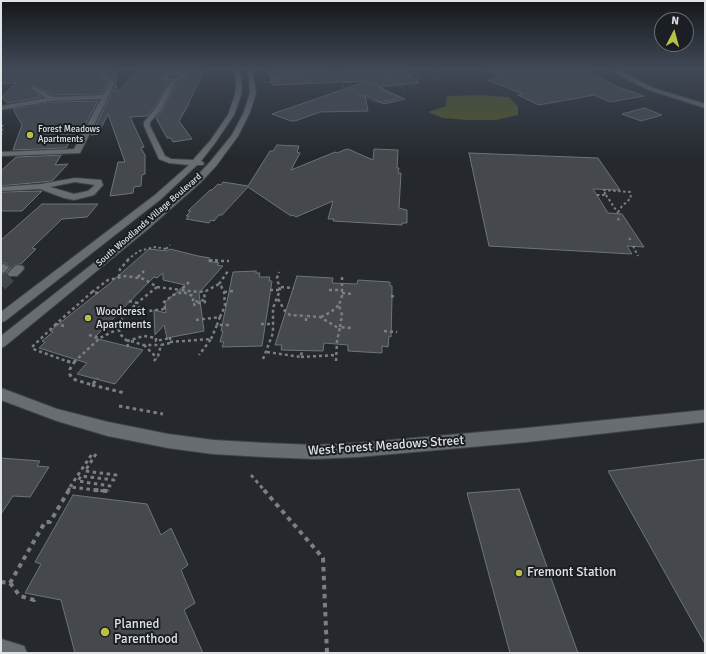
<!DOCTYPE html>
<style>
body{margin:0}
#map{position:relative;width:706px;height:654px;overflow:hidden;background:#25292d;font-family:Signika,sans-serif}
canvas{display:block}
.frame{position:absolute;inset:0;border:2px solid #e0e3e5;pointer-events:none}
.north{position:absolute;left:654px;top:12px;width:40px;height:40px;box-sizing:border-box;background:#1b1f23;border:1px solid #6a6d71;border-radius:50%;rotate:6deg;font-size:11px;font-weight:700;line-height:16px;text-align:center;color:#e0e3e5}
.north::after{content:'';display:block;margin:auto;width:14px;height:18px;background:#b9c046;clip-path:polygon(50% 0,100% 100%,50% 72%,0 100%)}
</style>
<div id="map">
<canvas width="706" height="654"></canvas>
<div class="frame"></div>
<div class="north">N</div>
</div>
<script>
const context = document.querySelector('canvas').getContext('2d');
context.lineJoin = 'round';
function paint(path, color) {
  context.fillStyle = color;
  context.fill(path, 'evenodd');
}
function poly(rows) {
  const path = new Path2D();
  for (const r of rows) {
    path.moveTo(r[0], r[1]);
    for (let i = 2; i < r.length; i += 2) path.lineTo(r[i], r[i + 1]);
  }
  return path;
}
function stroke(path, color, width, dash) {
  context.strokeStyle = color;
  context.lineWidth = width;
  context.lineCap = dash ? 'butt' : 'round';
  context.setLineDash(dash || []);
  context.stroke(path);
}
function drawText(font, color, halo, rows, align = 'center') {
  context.font = font + ' Signika,sans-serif';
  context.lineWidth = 4;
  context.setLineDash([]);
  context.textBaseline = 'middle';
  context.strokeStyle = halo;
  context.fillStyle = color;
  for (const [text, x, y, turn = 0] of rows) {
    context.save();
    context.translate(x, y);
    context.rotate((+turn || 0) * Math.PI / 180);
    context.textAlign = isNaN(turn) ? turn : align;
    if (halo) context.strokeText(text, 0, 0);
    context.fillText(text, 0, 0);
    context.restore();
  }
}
const forest = poly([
 [481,95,509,97,518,107,518,115,496,120,467,120,443,118,428,112,446,106,447,96]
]);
const building = poly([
 [18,69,92,69,107,83,102,94,53,95,33,85,30,87,31,90,42,97,7,103,2,97,16,83,1,84,1,73,15,71,18,69],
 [100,69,115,69,116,82,100,69],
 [139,69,205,69,188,104,189,104,179,121,192,139,173,142,171,138,167,138,156,118,162,111,177,82,188,78,190,74,190,73,182,70,168,71,160,76,160,79,169,82,154,108,147,116,130,117,144,147,141,148,145,155,145,174,142,175,141,186,134,187,133,193,110,196,118,162,125,162,108,114,98,134,91,135,116,84,117,92,139,69],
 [267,69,321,69,321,71,341,72,342,69,405,69,419,83,378,87,405,99,384,104,365,95,368,111,320,112,295,121,291,121,272,114,365,82,368,83,368,81,273,85,267,69],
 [485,69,591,69,591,73,618,87,644,96,610,102,594,95,539,105,518,95,523,94,487,80,502,77,485,70,485,69],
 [98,101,79,136,72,138,66,148,13,150,22,125,13,109,52,102,98,101],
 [644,108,662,115,641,121,622,114,644,108],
 [277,145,299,146,297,152,300,153,291,170,335,152,337,153,344,150,348,149,373,160,374,149,398,150,397,168,399,168,398,173,401,173,399,208,407,210,407,223,402,223,402,225,333,221,334,219,328,219,333,201,296,217,293,215,291,216,248,187,222,215,219,215,214,221,211,220,209,223,186,219,189,216,186,216,191,211,188,211,210,190,212,190,218,184,221,185,223,182,248,186,270,151,273,151,277,145],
 [469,153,598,158,620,190,593,189,608,213,622,214,644,247,627,246,632,254,489,246,469,153],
 [61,155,55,165,68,164,52,181,1,186,1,171,16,157,61,155],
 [40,191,42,191,22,211,1,211,1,192,40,191],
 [42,204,98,204,87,217,62,219,32,248,36,249,21,264,15,265,8,271,7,273,8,277,1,284,1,274,6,273,10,267,5,263,1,263,1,240,42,204],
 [149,249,167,251,170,249,198,256,210,258,208,261,219,263,217,265,223,266,199,293,204,331,167,338,164,325,155,335,154,310,166,313,165,302,185,285,163,280,163,273,157,278,154,277,94,338,143,350,115,384,77,374,87,363,39,348,45,342,42,341,53,332,50,331,109,284,149,249],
 [256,271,256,273,260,273,259,277,270,277,269,281,272,281,262,346,222,347,224,342,220,342,223,331,221,331,233,272,256,271],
 [297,276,333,278,332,283,357,284,358,280,390,282,390,286,392,286,392,298,391,337,389,336,388,347,382,346,382,353,348,351,348,345,324,343,323,351,281,350,282,345,275,345,297,276],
 [1,458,40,461,37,466,49,467,30,497,13,496,1,514,1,458],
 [705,459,705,644,608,471,705,459],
 [519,489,578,653,510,653,467,493,519,489],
 [73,495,147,504,161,535,171,528,188,565,181,570,195,603,184,610,203,653,75,653,61,600,25,593,41,564,35,562,73,495]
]);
const minorTunnel = poly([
 [1,285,13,274]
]);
const pathFar5 = poly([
 [269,69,277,69],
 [341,69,340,74,350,75],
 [385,69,387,75,390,75],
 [395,69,397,70],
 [416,69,418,79],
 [194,70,217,69],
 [259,70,269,69],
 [364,70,366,74,370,76],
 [411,73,417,73],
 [350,74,366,74],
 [387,75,389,79,393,81],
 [272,79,306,78,309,81,302,81],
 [417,79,423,79],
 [433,80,441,80,438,69],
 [365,81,374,84,370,85],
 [392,81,405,90],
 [348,82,345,82,342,86,377,103,390,100],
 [261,83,280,81],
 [352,83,348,82,365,81,365,79],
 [294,84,309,83,309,81],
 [374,84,388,93],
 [411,85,416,88],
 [388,93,399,98,390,100]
]);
const pathFar4 = poly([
 [1,121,3,127,1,137]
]);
const pathFar3 = poly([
 [597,195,606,195,603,190,630,192,631,198,622,206,617,214],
 [606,195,618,213],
 [618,218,619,221],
 [629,238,632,242],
 [633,246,638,256],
 [166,249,170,245],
 [127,260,139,251,155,247,166,249,165,251],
 [210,260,219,260]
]);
const pathFar2 = poly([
 [209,261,229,261],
 [119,277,120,269,129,259],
 [138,277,144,271],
 [189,282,181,290,198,292,206,291,219,284,221,286,224,292,225,306,220,317],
 [219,284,228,271],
 [157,287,181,290],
 [281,287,294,288],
 [270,290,280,290],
 [329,290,343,290],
 [224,292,233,291],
 [98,293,92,292,108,280,126,276,144,279,157,287,137,303],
 [342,293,352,294],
 [391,296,397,297],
 [278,299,285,311,290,315,306,316],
 [129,301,137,303,134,306],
 [195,306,194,304,205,302,204,291],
 [165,309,164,302,173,295,183,292,193,296,193,302,205,300],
 [321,317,331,312,339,305],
 [196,320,220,317,217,325],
 [306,321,306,316,320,317,340,329],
 [56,324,32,347,33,349,69,362],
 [261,324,274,324],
 [64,326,56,324,92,292],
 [340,327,342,315,339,305,342,296,342,276],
 [384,331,397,332],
 [89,335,100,338,118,329],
 [211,339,217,325,229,325],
 [127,341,120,334,118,326,122,319,134,306,149,311,165,309],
 [131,341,143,345,161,345],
 [170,342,211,339,199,355],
 [144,345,157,358],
 [128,347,127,341,144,336,156,338,156,341,170,338],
 [267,352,301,357,302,350],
 [301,357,337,355],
 [263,359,273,333,273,308,280,290,277,278,279,272],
 [154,361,158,356,161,345,170,343,170,337],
 [336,361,337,341,340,327,351,328],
 [74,362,100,338]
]);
const pathFar1 = poly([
 [67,361,73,363],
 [75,361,70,369,70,375,73,379,92,385,98,378],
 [92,385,125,393],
 [119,406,163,414],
 [96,454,85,471,116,475,114,480,81,476,78,481,110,486,108,491],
 [251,475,265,491],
 [70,487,92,454],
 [68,491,70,487,104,491]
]);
const path = poly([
 [94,490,108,491,109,490],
 [264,490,323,558,327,653],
 [1,582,10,583,45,522,50,522,69,490],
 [10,583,20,596,34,600,36,595]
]);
const minor = poly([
 [17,69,15,70,1,72,1,70,17,69],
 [93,69,98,69,115,83,80,153,1,156,1,152,74,149,101,99,52,101,1,110,1,106,46,98,32,89,32,87,34,86,53,97,103,95,109,83,93,69],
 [235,69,239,69,242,86,241,95,234,115,215,143,201,161,204,163,203,165,197,165,161,199,5,321,1,322,1,312,155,195,189,165,169,163,159,159,144,126,144,122,155,109,171,81,164,80,161,78,161,76,169,72,181,71,189,74,188,77,176,81,161,110,150,122,150,126,165,156,171,159,193,160,210,141,228,115,235,95,236,86,235,69],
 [170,75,183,75,174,78,167,77,170,75],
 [248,69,252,69,256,93,250,112,238,136,216,166,200,183,148,229,5,346,1,348,1,336,142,225,194,179,210,162,232,135,244,112,250,93,248,69],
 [612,69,617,69,653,88,705,104,705,108,649,90,621,76,612,69],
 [75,178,101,180,103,185,94,195,74,200,64,198,40,189,1,191,1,187,41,184,75,178],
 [75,182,95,185,88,191,74,194,50,187,75,182],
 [4,264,9,267,5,272,1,273,1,265,4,264],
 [19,265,23,266,24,268,23,270,17,276,9,276,8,274,9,272,15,266,19,265],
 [1,388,57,409,108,422,168,434,213,440,265,443,314,445,358,443,527,428,705,410,705,422,527,442,358,457,314,459,265,457,213,454,168,448,108,436,57,421,1,400,1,388],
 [1,639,24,646,27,653,1,653,1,639]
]);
const markers = [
 [30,135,4,"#b9c046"],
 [88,318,4,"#b9c046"],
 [519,573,4,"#b9c046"],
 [105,632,5,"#b9c046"]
];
const farPoinames = [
 ["Forest Meadows",38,130],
 ["Apartments",38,140]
];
const farStreetnames = [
 ["South Woodlands Village Boulevard",149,220,-41]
];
const poiNames = [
 ["Woodcrest",96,312],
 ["Apartments",96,325]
];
const nearStreetnames = [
 ["West Forest Meadows Street",386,446,-4]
];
const nearPoinames = [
 ["Fremont Station",527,573],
 ["Planned",114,625],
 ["Parenthood",114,640]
];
paint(forest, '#53571e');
paint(building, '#45494e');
stroke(building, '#6f7479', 1);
stroke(minorTunnel, '#414549', 12, [12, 5.5]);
stroke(minor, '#404447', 2);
stroke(pathFar5, '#7b7f82', 1, [1.5, 1.5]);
stroke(pathFar4, '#7b7f82', 1.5, [2, 2]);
stroke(pathFar3, '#7b7f82', 2, [2.5, 2.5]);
stroke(pathFar2, '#7b7f82', 2.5, [3, 3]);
stroke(pathFar1, '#7b7f82', 3, [3.5, 3.5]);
stroke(path, '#7b7f82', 4, [4.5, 4.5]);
paint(minor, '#686d71');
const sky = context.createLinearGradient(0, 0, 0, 160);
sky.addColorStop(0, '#141719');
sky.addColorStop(0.43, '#404957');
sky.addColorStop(1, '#40495700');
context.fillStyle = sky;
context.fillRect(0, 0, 706, 160);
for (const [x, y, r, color] of markers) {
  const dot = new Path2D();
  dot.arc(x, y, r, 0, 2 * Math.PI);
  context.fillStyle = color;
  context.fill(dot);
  stroke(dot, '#1b1f23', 1.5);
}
drawText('9px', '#e0e3e5', '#1b1f23', farPoinames, 'left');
drawText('9px', '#e0e3e5', '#1b1f23', farStreetnames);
drawText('11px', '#e0e3e5', '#1b1f23', poiNames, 'left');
drawText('13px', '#e0e3e5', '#1b1f23', nearStreetnames);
drawText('13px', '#e0e3e5', '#1b1f23', nearPoinames, 'left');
</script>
